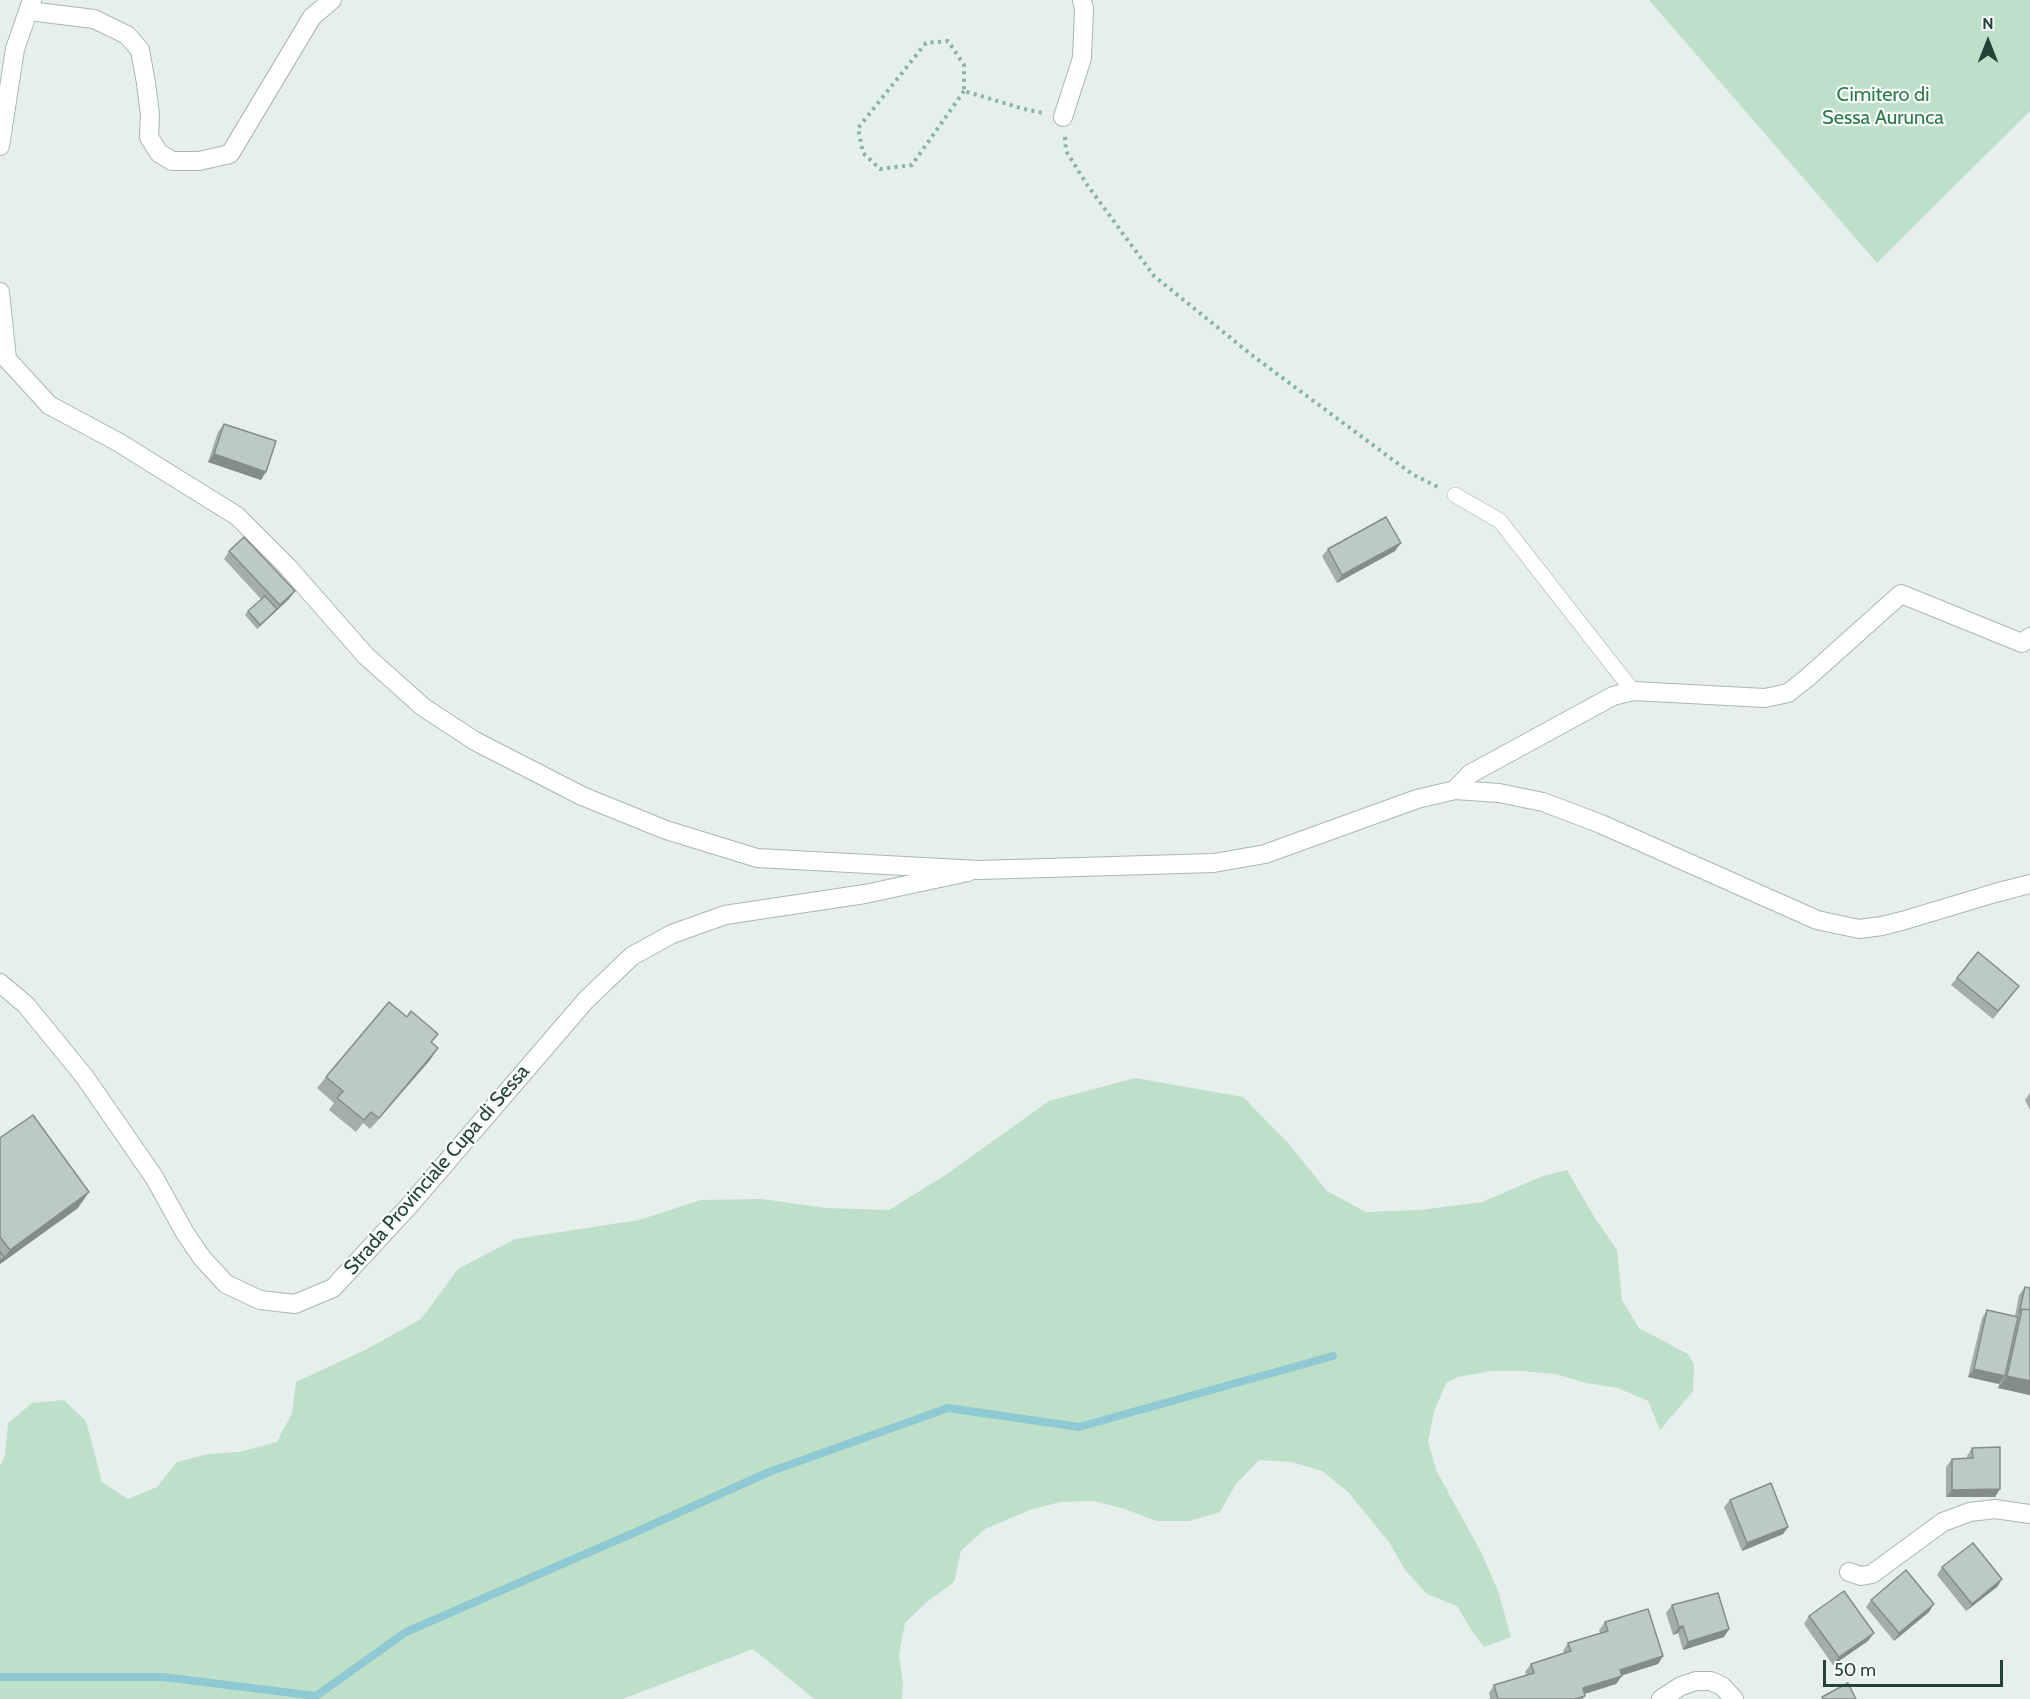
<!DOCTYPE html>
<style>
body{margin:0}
#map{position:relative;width:2030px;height:1699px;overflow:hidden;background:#e6efeb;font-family:Cabin,sans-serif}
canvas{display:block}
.north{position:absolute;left:1958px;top:12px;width:60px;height:60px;-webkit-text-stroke:4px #f7fbf9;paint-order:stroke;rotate:0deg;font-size:16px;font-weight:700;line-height:24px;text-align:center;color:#24423a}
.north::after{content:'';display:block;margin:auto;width:21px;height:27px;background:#24423a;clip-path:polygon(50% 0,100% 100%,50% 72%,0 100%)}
.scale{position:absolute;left:1823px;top:1660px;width:180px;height:27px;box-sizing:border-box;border:3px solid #24423a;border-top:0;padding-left:8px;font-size:18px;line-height:21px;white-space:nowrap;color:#24423a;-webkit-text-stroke:4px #f7fbf9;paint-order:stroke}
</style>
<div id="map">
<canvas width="2030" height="1699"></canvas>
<div class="north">N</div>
<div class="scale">50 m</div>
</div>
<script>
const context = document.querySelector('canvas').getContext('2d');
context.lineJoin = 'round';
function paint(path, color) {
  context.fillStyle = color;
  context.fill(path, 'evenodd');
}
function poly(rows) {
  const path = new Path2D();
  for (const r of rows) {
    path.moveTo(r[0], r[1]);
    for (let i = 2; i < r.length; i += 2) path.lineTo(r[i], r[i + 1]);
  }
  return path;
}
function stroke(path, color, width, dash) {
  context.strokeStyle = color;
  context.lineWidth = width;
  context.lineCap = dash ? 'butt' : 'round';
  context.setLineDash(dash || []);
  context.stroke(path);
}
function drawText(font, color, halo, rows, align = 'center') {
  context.font = font + ' Cabin,sans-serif';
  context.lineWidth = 4.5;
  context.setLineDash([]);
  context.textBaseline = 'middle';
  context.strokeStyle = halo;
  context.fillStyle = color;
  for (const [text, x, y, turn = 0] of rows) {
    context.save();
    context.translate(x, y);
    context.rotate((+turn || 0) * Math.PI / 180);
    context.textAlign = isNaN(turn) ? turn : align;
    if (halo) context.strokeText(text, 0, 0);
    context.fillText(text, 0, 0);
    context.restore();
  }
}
const green = poly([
 [1649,0,2030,0,2030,111,1877,263],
 [1135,1078,1243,1097,1288,1143,1327,1191,1366,1212,1420,1210,1482,1202,1543,1176,1567,1170,1595,1218,1617,1250,1622,1300,1639,1328,1688,1354,1694,1364,1693,1391,1660,1430,1648,1401,1618,1388,1586,1383,1555,1374,1522,1371,1491,1371,1458,1377,1446,1383,1434,1412,1428,1442,1437,1472,1481,1552,1498,1591,1511,1637,1484,1647,1474,1634,1457,1606,1427,1594,1405,1570,1389,1542,1348,1492,1322,1471,1291,1462,1259,1460,1236,1484,1220,1512,1189,1521,1156,1521,1125,1509,1094,1501,1060,1502,1030,1510,985,1529,961,1551,954,1582,928,1601,905,1623,899,1654,903,1686,902,1699,814,1699,753,1649,623,1699,0,1699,0,1466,5,1456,8,1423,32,1403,64,1400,86,1421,102,1482,128,1499,157,1487,177,1462,208,1454,239,1452,277,1442,292,1413,296,1382,365,1350,421,1319,458,1269,515,1239,639,1220,701,1200,762,1199,826,1208,889,1210,944,1176,1049,1101]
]);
const stream = poly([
 [0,1677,163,1677,316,1696,406,1632,638,1531,769,1472,948,1408,1079,1427,1333,1356]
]);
const path = poly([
 [964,91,912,165,880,169,863,153,858,128,926,43,948,41,964,65,964,91,1024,109,1043,113],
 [1065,137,1066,151,1088,186,1154,276,1253,356,1412,474,1440,488]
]);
const service = poly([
 [1455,495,1500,521,1633,691]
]);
const minor = poly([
 [29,11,94,19,127,35,140,50,146,83,150,114,149,137,159,153,172,161,199,161,230,154,312,17,332,0],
 [1063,117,1082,58,1084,9,1082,0],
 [1455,790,1470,774,1613,696,1633,691,1765,698,1788,693,1807,678,1901,594,2022,643,2030,637],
 [0,983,26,1005,84,1076,154,1177,185,1233,202,1258,226,1284,260,1300,295,1304,333,1288,408,1207,586,1000,632,956,672,934,725,915,865,894,968,872],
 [1849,1572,1861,1576,1872,1574,1943,1522,1970,1512,1995,1509,2030,1514],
 [1661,1699,1681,1686,1696,1681,1711,1681,1722,1686,1734,1699]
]);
const tertiary = poly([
 [0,146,15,49,32,0],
 [0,292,7,359,49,405,118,442,237,516,287,566,366,656,423,707,475,741,582,796,666,830,757,858,979,870,1214,863,1265,854,1417,799,1455,790,1499,793,1543,802,1601,824,1817,920,1859,929,1882,926,1902,921,1995,893,2030,884]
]);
const wall = poly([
 [224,424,261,480,208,462,218,432],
 [1328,549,1395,551,1337,583,1322,556],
 [229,551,295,591,289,599,257,629,245,615,248,611,261,599,224,559],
 [1957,978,2013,994,1993,1019,1951,985],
 [431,1043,438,1048,430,1060,370,1129,363,1123,356,1132,329,1110,334,1103,317,1088,326,1077],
 [2030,1093,2030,1110,2025,1100],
 [0,1138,78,1208,0,1264],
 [2025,1287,2030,1395,1998,1388,1999,1384,1968,1377,1982,1318,1987,1310,2015,1316,2019,1295],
 [1972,1448,2000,1489,1995,1497,1946,1497,1946,1467,1952,1459,1967,1459,1967,1456],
 [1730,1500,1788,1527,1783,1534,1742,1551,1724,1507],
 [1942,1567,2002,1579,1997,1587,1966,1611,1937,1575],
 [1871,1600,1929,1612,1894,1641,1866,1607],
 [1672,1605,1729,1629,1724,1637,1683,1650,1678,1633,1673,1635,1666,1613],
 [1809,1616,1868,1641,1833,1665,1804,1624],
 [1605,1622,1663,1656,1658,1664,1622,1675,1616,1684,1585,1694,1583,1699,1490,1699,1489,1693,1494,1685,1526,1675,1525,1672,1531,1664,1564,1653,1563,1651,1568,1643,1600,1633,1599,1630]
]);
const shadedWall = poly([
 [214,454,266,472,261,480,208,462],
 [1401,543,1395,551,1337,583,1342,575],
 [295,591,289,599,257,629,260,625],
 [438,1048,430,1060,370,1129,379,1118],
 [89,1192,78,1208,0,1264,0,1261,4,1257,10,1250],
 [1974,1369,2005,1376,1999,1384,1968,1377],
 [2007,1376,2030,1381,2030,1395,1998,1388],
 [2000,1489,1995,1497,1946,1497,1952,1490],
 [1788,1527,1783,1534,1742,1551,1747,1543],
 [2002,1579,1997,1587,1966,1611,1972,1604],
 [1934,1604,1929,1612,1894,1641,1899,1633],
 [1683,1626,1678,1633,1673,1635,1679,1627],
 [1729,1629,1724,1637,1683,1650,1688,1642],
 [1874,1633,1868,1641,1833,1665,1839,1657],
 [1663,1656,1658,1664,1614,1678,1620,1670],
 [1622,1676,1616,1684,1577,1696,1583,1688]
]);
const building = poly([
 [224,424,276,441,266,472,214,454,224,424],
 [1386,517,1401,543,1342,575,1328,549,1386,517],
 [244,537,295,591,280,605,229,551,244,537],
 [265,596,277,609,260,625,248,611,265,596],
 [1978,952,2019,986,1998,1011,1957,978,1978,952],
 [389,1002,407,1017,411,1011,438,1034,431,1042,438,1048,379,1118,371,1112,364,1120,337,1098,343,1091,326,1077,389,1002],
 [33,1115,89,1192,10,1250,0,1237,0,1138,33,1115],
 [0,1252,4,1257,0,1261,0,1252],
 [2025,1287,2030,1288,2030,1310,2022,1309,2019,1313,2025,1287],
 [2022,1309,2030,1310,2030,1381,2007,1376,2022,1309],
 [1987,1310,2018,1317,2005,1376,1974,1369,1987,1310],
 [2000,1447,2000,1489,1952,1490,1952,1459,1973,1458,1972,1448,2000,1447],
 [1771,1483,1788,1527,1747,1543,1730,1500,1771,1483],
 [1973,1543,2002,1579,1972,1604,1942,1567,1973,1543],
 [1906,1570,1934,1604,1899,1633,1871,1600,1906,1570],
 [1844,1591,1874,1633,1839,1657,1809,1616,1844,1591],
 [1718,1593,1729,1629,1688,1642,1683,1626,1679,1627,1672,1605,1718,1593],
 [1648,1609,1663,1656,1620,1670,1622,1676,1583,1688,1585,1696,1575,1699,1498,1699,1494,1685,1534,1673,1531,1664,1571,1651,1568,1643,1608,1631,1605,1622,1648,1609],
 [1848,1683,1856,1699,1823,1699,1822,1697,1848,1683]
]);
const parkNames = [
 ["Cimitero di",1883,95],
 ["Sessa Aurunca",1883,118]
];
const streetNames = [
 ["Strada Provinciale Cupa di Sessa",437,1170,-49]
];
paint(green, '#bfe0c8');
stroke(stream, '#8ec9d4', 8);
stroke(service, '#a8b8b2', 16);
stroke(minor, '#a8b8b2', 20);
stroke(tertiary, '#a8b8b2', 20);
stroke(path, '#86b3a5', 4, [3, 4.5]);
stroke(service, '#fff', 15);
stroke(minor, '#fff', 18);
stroke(tertiary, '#fff', 18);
paint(wall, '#a1aea9');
paint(shadedWall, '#838d89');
paint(building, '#bbcac4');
stroke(building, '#838d89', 1.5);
drawText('20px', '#2d7a4b', '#f7fbf9', parkNames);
drawText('20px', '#24423a', '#f7fbf9', streetNames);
</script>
